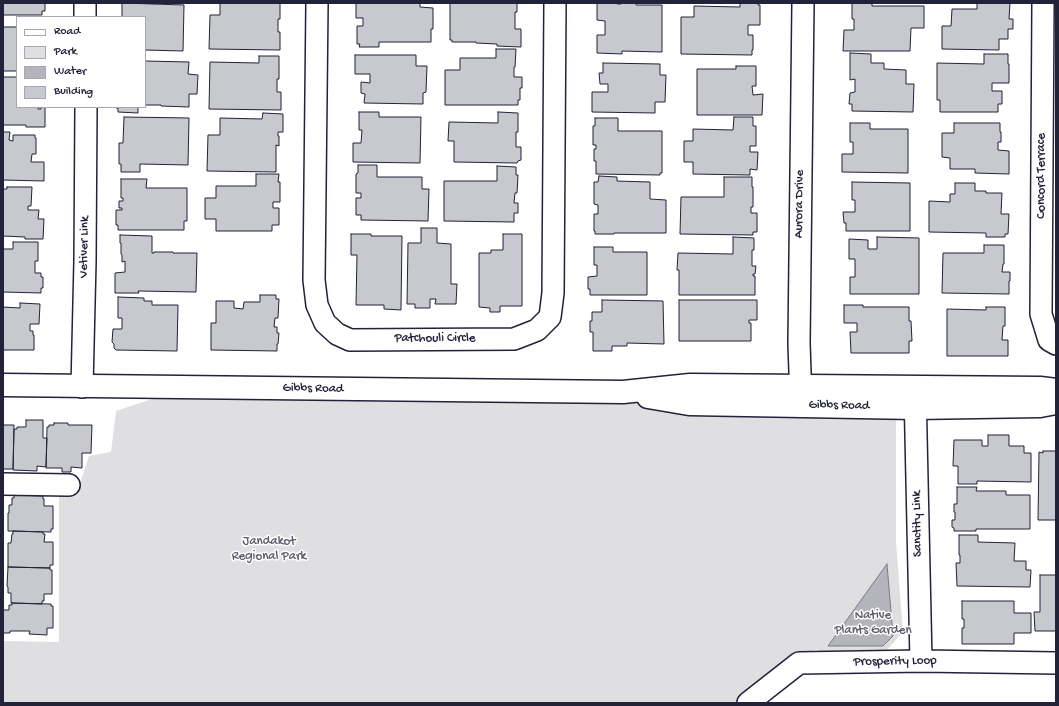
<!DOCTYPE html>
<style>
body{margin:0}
#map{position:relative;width:1059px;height:706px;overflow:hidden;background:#fff;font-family:"Gochi Hand",sans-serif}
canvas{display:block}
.frame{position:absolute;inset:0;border:4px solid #22223b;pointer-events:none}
.legend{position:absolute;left:16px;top:16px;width:130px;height:92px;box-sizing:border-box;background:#fff;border:1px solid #a7a7b1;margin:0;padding:5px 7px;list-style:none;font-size:12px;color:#22223b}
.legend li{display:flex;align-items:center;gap:8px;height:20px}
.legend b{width:20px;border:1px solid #a7a7b1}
</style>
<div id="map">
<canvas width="1059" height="706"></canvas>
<div class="frame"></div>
<ul class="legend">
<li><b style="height:5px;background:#fff"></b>Road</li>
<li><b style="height:11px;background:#dfdfe2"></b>Park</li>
<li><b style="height:11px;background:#b4b4bc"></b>Water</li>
<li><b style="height:11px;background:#c8c8cf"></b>Building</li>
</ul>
</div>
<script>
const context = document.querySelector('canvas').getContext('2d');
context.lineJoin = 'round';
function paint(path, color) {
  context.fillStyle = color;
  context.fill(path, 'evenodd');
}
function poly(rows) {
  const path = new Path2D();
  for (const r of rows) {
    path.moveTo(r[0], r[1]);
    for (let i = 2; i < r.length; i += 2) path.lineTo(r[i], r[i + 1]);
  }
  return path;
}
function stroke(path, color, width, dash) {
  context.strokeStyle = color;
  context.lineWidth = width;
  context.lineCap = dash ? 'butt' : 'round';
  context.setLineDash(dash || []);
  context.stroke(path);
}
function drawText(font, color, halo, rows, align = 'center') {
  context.font = font + ' "Gochi Hand",sans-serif';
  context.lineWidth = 3;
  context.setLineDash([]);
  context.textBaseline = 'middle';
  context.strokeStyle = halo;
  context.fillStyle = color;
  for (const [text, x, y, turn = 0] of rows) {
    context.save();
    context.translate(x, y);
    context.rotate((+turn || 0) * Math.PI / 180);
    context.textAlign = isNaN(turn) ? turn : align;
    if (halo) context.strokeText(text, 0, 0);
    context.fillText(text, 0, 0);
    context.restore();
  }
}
const green = poly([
 [161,396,605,399,732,414,896,418,896,542,903,632,886,651,815,653,818,649,796,657,738,703,3,703,3,641,59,642,59,496,76,495,89,456,111,452,116,411]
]);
const water = poly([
 [887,564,893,636,883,646,828,646,887,564]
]);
const building = poly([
 [3,3,45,3,45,11,42,11,42,15,3,15,3,3],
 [122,3,184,5,183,51,145,50,145,17,122,17,122,3],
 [220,3,280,3,280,19,278,19,278,32,280,32,280,50,209,49,210,15,220,15,220,3],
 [356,3,420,3,420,7,433,8,433,29,431,29,431,42,379,42,379,47,359,47,360,44,357,44,357,26,363,26,363,18,356,18,356,3],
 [450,3,517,3,517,12,515,12,515,29,521,29,521,47,497,46,497,44,476,43,476,42,452,42,452,40,450,40,450,3],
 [597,3,617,3,617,4,621,4,621,3,636,3,636,5,662,5,662,52,622,51,622,54,597,53,597,35,605,35,605,21,597,20,597,3],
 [740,3,758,3,758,5,760,5,760,25,748,25,748,35,753,35,753,50,752,50,752,55,681,54,681,17,694,17,694,6,740,7,740,3],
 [852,3,872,3,872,6,924,6,924,28,911,28,910,51,843,51,844,30,854,30,854,19,852,19,852,3],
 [977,3,1010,3,1009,19,1013,19,1013,29,1008,29,1008,39,999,39,999,50,942,49,942,26,951,26,952,9,977,9,977,3],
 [3,27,17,27,17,71,3,71,3,27],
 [496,49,516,49,515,67,514,67,514,77,522,77,522,88,520,88,520,100,518,100,518,105,445,105,445,70,460,70,460,58,496,58,496,49],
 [850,53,871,54,871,63,884,63,884,69,906,70,906,84,914,84,913,112,852,111,852,104,849,104,850,93,855,92,855,79,850,80,850,53],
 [984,54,1008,54,1008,64,1009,64,1009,83,992,83,992,91,1002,91,1002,104,998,104,998,112,940,112,940,100,937,100,937,63,984,64,984,54],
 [355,55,416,55,416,66,427,66,426,92,423,93,423,104,364,103,365,94,361,93,361,82,370,83,370,74,355,74,355,55],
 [259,56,279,56,279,79,277,79,277,92,281,92,281,110,209,109,210,62,259,63,259,56],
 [145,61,189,62,188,74,198,75,197,94,189,94,189,107,161,106,161,105,145,105,145,61],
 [603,63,660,64,660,75,666,75,665,102,655,102,655,113,592,112,592,92,608,92,608,84,600,84,599,73,603,73,603,63],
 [736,66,756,66,756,86,752,86,753,95,763,94,762,115,697,115,697,69,736,69,736,66],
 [3,77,17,77,17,107,38,107,38,109,41,109,41,107,45,107,45,127,26,127,26,125,3,125,3,77],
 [116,107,138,107,138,113,118,112,118,108,116,108,116,107],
 [359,112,379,112,379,117,421,117,420,163,353,162,353,143,361,143,362,130,359,130,359,112],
 [498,112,518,113,518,132,516,132,516,147,521,147,521,160,518,161,517,163,454,162,454,141,448,141,449,122,498,123,498,112],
 [263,113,283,114,283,132,278,132,278,136,279,136,279,146,276,145,276,172,207,171,208,135,220,135,220,118,262,119,263,113],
 [124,117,189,118,188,165,140,164,140,172,121,172,121,164,119,164,119,143,123,143,124,117],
 [734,117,753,117,753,126,756,126,756,146,750,146,750,152,758,152,757,170,750,169,750,175,693,174,693,162,684,162,684,141,693,141,693,129,733,130,734,117],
 [595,118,618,118,618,131,662,131,662,173,660,173,660,175,596,174,596,161,594,161,594,149,596,149,596,145,593,145,593,126,595,126,595,118],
 [850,123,870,123,870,129,908,129,908,173,842,172,842,154,853,154,853,142,850,142,850,123],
 [954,123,1000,123,1000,132,1001,132,1001,142,998,142,998,150,1009,151,1009,174,975,173,975,169,950,169,950,158,942,157,942,133,954,133,954,123],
 [3,132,10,132,9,140,13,141,13,135,35,135,35,138,36,138,36,154,32,154,31,162,44,162,44,181,3,180,3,132],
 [358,165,377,165,377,177,422,177,422,189,429,189,428,221,361,220,361,215,356,215,356,198,361,198,361,193,356,193,356,174,358,173,358,165],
 [497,166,516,167,516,175,518,175,517,193,515,193,514,203,518,203,518,213,514,213,514,222,444,221,444,181,497,181,497,166],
 [256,174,279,174,278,182,280,182,280,202,273,202,273,208,279,208,279,225,272,225,272,231,216,231,216,219,205,219,205,198,216,198,216,186,256,186,256,174],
 [599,176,617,177,617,181,650,182,650,199,666,200,666,233,614,233,614,234,595,234,595,231,594,231,594,214,598,214,598,205,594,204,594,182,598,182,599,176],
 [724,177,752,177,752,187,753,187,753,207,751,207,751,213,757,213,757,232,753,232,753,235,680,234,681,197,724,197,724,177],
 [121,179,147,179,146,188,187,188,187,221,184,221,184,230,118,230,118,225,116,225,116,210,122,210,122,208,119,208,119,201,123,201,123,198,121,198,121,179],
 [852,182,910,183,910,231,846,231,846,223,844,223,843,212,855,212,855,200,852,200,852,182],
 [955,183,975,183,975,191,986,191,986,193,1002,193,1001,214,1009,214,1008,234,1005,234,1005,237,986,237,986,233,929,232,929,201,950,202,950,194,955,194,955,183],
 [7,187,32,187,31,206,28,206,28,210,39,210,38,219,44,219,43,239,25,239,25,237,3,236,3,189,7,189,7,187],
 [421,228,437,228,437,243,451,244,451,284,457,284,456,304,435,304,436,299,430,299,430,308,415,308,415,304,407,304,408,243,421,243,421,228],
 [351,234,371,234,371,236,402,236,401,310,384,309,384,305,356,305,357,255,351,255,351,234],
 [503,234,522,234,522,306,500,306,500,312,490,312,490,308,479,307,479,253,491,253,491,250,503,250,503,234],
 [120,235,152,236,152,253,154,253,154,252,173,252,173,253,197,253,196,292,138,291,139,293,115,293,115,273,125,272,125,261,122,262,122,255,121,254,121,243,120,243,120,235],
 [733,237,754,238,754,250,752,250,752,266,756,266,755,274,753,274,753,276,755,276,755,295,679,295,679,270,677,270,678,253,733,254,733,237],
 [877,237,919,238,919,294,850,294,850,277,855,277,855,259,849,259,849,239,868,240,868,249,877,249,877,237],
 [13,242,38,242,38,261,35,261,35,273,41,273,41,277,43,277,43,288,41,288,41,293,3,292,3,249,13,249,13,242],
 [984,245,1004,245,1004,264,1003,264,1002,272,1010,272,1010,281,1009,281,1009,294,942,293,943,253,984,253,984,245],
 [594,247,613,247,613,252,647,252,647,295,590,295,590,289,588,289,588,277,597,276,597,265,594,265,594,247],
 [260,295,276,295,276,299,279,299,278,318,275,318,274,327,277,327,277,333,279,333,278,344,277,344,277,351,211,350,211,323,216,323,216,301,234,301,234,308,243,309,244,302,260,302,260,295],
 [118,297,144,298,144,301,152,301,152,305,178,305,177,351,116,350,114,348,114,344,112,342,113,329,122,329,122,318,118,318,118,297],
 [602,300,663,301,664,344,627,343,627,346,612,346,612,351,593,351,593,332,590,332,590,321,592,321,592,312,602,312,602,300],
 [679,300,757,300,757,320,749,320,749,323,751,323,751,341,679,341,679,300],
 [20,303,40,304,39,324,30,324,30,331,33,331,33,335,34,335,34,350,3,350,3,307,20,308,20,303],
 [844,305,863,305,863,307,909,307,909,321,911,321,912,341,909,341,909,353,851,353,850,332,857,332,857,323,844,323,844,305],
 [986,307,1005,307,1005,326,1003,326,1002,340,1008,340,1008,356,947,356,947,309,986,310,986,307],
 [26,420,43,420,43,438,47,438,46,467,37,466,37,471,13,470,14,429,17,429,17,427,26,427,26,420],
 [54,423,68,423,68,425,92,425,91,453,82,453,82,468,71,467,71,472,62,472,62,468,46,468,47,427,49,427,49,425,54,425,54,423],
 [3,425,14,425,13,469,3,469,3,425],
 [988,435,1009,435,1009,446,1024,446,1024,453,1031,453,1031,482,977,481,977,484,958,484,958,466,953,466,954,440,982,440,982,446,988,446,988,435],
 [1043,451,1056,451,1056,520,1038,520,1039,452,1043,453,1043,451],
 [957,487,977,487,976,491,1006,491,1006,495,1030,495,1030,529,976,529,976,531,954,531,954,528,952,527,952,520,955,520,955,512,954,512,954,504,957,504,957,487],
 [14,495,43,496,43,499,44,499,44,506,53,506,53,529,51,529,51,532,8,531,8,513,9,513,9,505,12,505,12,498,14,498,14,495],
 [13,531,43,532,43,534,45,534,44,542,53,542,53,565,50,565,50,568,8,567,8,543,11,543,12,534,13,534,13,531],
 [959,535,978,535,978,542,1015,543,1014,561,1026,561,1026,570,1031,570,1030,587,957,586,956,563,960,563,960,555,959,555,959,535],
 [8,567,50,568,50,570,52,570,52,594,44,594,44,601,42,601,42,604,11,603,11,593,8,593,8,587,7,586,8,567],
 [1040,575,1056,575,1056,631,1035,631,1034,612,1040,612,1040,575],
 [962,601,1014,601,1014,613,1031,613,1031,633,1014,633,1014,644,962,644,962,628,964,628,964,619,962,619,962,601],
 [12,603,51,604,51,606,53,606,53,628,47,628,47,635,29,634,30,631,10,631,10,633,3,633,3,610,9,610,9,605,12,605,12,603]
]);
const minor = poly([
 [85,3,85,17],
 [317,3,314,280,317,305,325,323,337,334,350,340,514,339,537,330,550,317,553,293,555,3],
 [1043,3,1041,314,1049,340,1056,344],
 [82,387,85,261,86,107],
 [915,390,921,661],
 [801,402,799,343,803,3],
 [3,484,69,485],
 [748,703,799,663,921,661,1056,663]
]);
const major = poly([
 [3,385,623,392,690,385,1040,388,1056,390],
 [648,397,689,404,915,408,1040,406,1056,403]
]);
const streetNames = [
 ["Concord Terrace",1042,176,-90],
 ["Aurora Drive",800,204,-89],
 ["Vetiver Link",85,247,-89],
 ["Patchouli Circle",435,339],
 ["Gibbs Road",313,389,1],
 ["Gibbs Road",839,406,1],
 ["Sanctity Link",918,524,-91],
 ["Prosperity Loop",895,662,-1]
];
const parkNames = [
 ["Jandakot",269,542],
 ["Regional Park",269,557],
 ["Native",873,616],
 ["Plants Garden",873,631]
];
paint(green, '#dfdfe2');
paint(water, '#b4b4bc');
stroke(water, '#7a7a88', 1);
paint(building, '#c8c8cf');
stroke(building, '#22223b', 1);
stroke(minor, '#22223b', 24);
stroke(major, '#22223b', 25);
stroke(minor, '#fff', 21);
stroke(major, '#fff', 22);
drawText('13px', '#22223b', '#fff', streetNames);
drawText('13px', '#5b5b6d', '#fff', parkNames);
</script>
